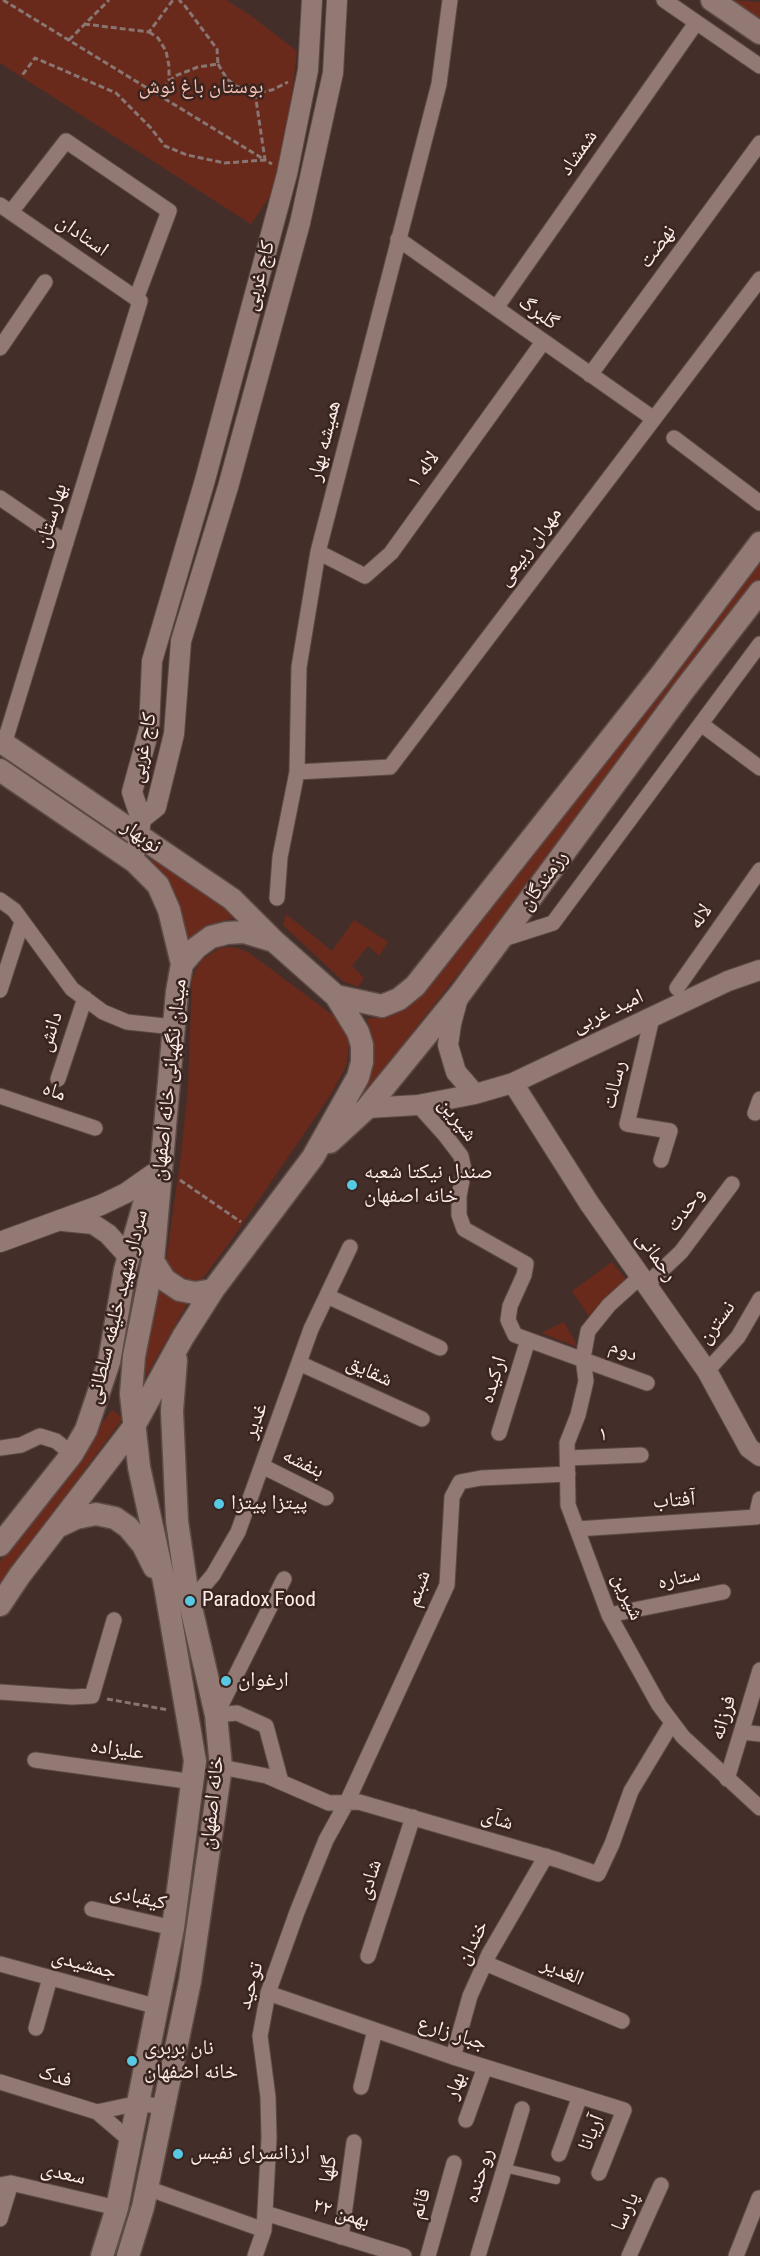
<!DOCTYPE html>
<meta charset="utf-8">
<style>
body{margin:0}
canvas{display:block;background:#442e29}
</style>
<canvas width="760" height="2256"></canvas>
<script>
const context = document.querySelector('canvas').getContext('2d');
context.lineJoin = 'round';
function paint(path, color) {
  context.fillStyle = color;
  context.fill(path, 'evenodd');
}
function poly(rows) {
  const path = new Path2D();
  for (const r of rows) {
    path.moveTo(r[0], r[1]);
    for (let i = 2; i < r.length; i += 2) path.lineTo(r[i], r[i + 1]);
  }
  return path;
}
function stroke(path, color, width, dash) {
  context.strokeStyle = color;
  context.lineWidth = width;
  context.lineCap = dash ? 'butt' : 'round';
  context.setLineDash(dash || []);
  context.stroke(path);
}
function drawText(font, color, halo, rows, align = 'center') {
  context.font = font + ' "Roboto Condensed","Noto Naskh Arabic",sans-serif';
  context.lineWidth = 5;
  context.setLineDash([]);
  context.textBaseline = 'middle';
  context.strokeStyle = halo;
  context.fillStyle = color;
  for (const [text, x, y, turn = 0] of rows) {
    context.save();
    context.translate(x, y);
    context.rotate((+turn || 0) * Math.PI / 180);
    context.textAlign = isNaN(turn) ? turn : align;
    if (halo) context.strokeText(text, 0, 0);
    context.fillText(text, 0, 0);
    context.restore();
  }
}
const green = poly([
 [0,0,226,0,250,15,297,51,281,180,251,224,0,63],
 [731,0,760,2,760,20],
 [760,562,760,578,493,930,347,1115,371,1053,372,1034,367,1019,385,1016,712,623],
 [153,854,239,916,214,924,198,933,183,951,172,890,163,872,150,862],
 [286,914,332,951,354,920,388,942,379,956,368,946,352,966,364,978,358,987,343,981,283,925],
 [233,947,248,952,342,1022,347,1031,349,1045,346,1066,331,1094,230,1242,203,1278,192,1286,180,1281,166,1262,181,1155,188,1089,192,979,200,961,220,948],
 [612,1262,626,1279,607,1298,590,1318,572,1291],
 [158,1286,190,1299,141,1385,151,1319],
 [564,1322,578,1347,541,1333],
 [112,1410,123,1418,0,1585,0,1562]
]);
const path = poly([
 [3,0,265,160,225,163,187,155,165,146,150,127,116,93,35,58,21,77],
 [84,24,149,32,173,0],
 [149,32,158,38,166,51,169,66,169,80],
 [69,40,109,0],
 [218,64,227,79,236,86,255,93,272,90,288,82],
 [255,93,265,160,272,164],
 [156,94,175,76,198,67,218,64,217,49,185,6,179,0],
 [180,1180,241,1222],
 [107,1699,169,1710]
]);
const service = poly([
 [505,2168,556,2180]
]);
const minor = poly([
 [664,0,760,66],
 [0,205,140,301,4,744],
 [11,212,66,141,169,211,136,299],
 [398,239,654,419],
 [496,308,696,23],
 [0,348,45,282],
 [590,375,760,143],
 [674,438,760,503],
 [0,498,66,543],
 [318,552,365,576,391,553,543,342],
 [701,724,760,768],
 [297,772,390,767,760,279],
 [277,898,280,857,297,772,299,667,318,552,439,84,450,0],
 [0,900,14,910,72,989,103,1012,127,1022,174,1027],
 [500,940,553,923,760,644],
 [677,988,760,870],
 [0,990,22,922],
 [652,1018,627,1124,670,1131,661,1160],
 [58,1079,85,998],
 [0,1096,95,1128],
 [418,1105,445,1135,461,1156,464,1170,459,1196,459,1215,464,1229,526,1264,524,1275,510,1306,508,1320,515,1335,647,1383],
 [755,1113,760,1099],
 [640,1277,609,1305,588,1331,583,1358,586,1381,578,1415,567,1443,568,1505,609,1615,659,1705,683,1737,760,1808],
 [646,1285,681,1252,732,1184],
 [327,1296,440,1348],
 [299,1363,422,1419],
 [707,1371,738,1337,760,1299],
 [499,1433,528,1340],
 [0,1448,21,1445,40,1436,56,1441,72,1454],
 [568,1458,641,1455],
 [262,1466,326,1498],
 [577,1529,756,1517,760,1499],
 [190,1602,213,1575,238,1532,311,1329,350,1247],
 [609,1615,723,1592],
 [0,1692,72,1697,92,1696,114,1620],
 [216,1715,284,1579],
 [216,1715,237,1713,266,1726,281,1782],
 [742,1732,760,1734],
 [35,1760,194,1782],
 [221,1767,267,1776,329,1803,359,1802,558,1860,598,1874,612,1844,631,1791,672,1723],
 [727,1779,760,1670],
 [92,1909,173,1928],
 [368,1956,413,1817],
 [485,1963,622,2021],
 [0,1964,158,2007],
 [268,1993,453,2057,624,2110,599,2173],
 [36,2028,50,1978],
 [453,2057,470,1996,489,1954,546,1856],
 [0,2082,97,2112,131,2141],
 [361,2087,375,2030],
 [97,2112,139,2103,162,2107],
 [466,2120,485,2067],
 [559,2154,580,2096],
 [0,2185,11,2183,117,2208],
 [147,2188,264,2230],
 [265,2213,404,2256],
 [0,2219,11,2183],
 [341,2237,354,2142],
 [255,2256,264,2230,269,2138,268,2097,260,2036,268,1993,297,1912,326,1840,347,1802,447,1585,452,1497,460,1482,481,1478,568,1474],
 [428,2256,454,2163],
 [478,2256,522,2109],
 [629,2256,661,2185],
 [736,2256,759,2198]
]);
const tertiary = poly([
 [141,819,156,807,174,734,181,641,228,487,300,223,333,73,337,0],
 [137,848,141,819,132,792,149,730,152,661,205,480,287,174,308,70,312,0],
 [458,998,451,1024,448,1045,456,1072,475,1094],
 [513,1083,589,1203,707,1371,749,1448,760,1456],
 [367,1108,418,1105,475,1094,513,1083,728,981,760,970],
 [63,1221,93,1224,108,1234,128,1256],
 [0,1242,101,1205,126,1193,153,1174]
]);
const secondary = poly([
 [712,0,760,33],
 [0,741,232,899,274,941,336,996,358,1032,362,1045,362,1062,358,1077,313,1157,213,1290,183,1337,133,1428,20,1575,0,1605],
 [0,770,135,862,158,885,169,910,182,964],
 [336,996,382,1006,399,999,415,986,659,677,760,543],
 [330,1142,367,1108,460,994,684,690,760,592],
 [153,1261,165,1280,180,1290,195,1293,213,1290],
 [57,1527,76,1518,96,1514,115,1518,128,1527,143,1545,154,1567],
 [0,1545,72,1454,86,1430,109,1362,125,1270,150,1183],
 [102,2256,117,2208,173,1928,195,1761,165,1586,139,1467,131,1394,134,1356,153,1261,177,992,182,964,196,948,211,937,227,933,244,932,274,941],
 [128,2256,143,2207,190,1981,221,1767,216,1715,187,1590,177,1521,172,1411,176,1360]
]);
const markers = [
 [352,1185,6,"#57c9e2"],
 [219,1504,6,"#57c9e2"],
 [190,1601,6,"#57c9e2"],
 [226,1681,6,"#57c9e2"],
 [132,2061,6,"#57c9e2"],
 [178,2154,6,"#57c9e2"]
];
const parkNames = [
 ["بوستان باغ نوش",201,88]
];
const streetNames = [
 ["شمشاد",579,153,-55],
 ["استادان",82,236,35],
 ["نهضت",658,247,-54],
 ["کاج غربی",260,276,-75],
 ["گلبرگ",538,313,36],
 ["همیشه بهار",325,441,-76],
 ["لاله ۱",424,470,-54],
 ["بهارستان",52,516,-73],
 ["مهران ربیعی",530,547,-53],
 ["کاج غربی",144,748,-79],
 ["نوبهار",141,837,35],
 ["رزمندگان",544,881,-54],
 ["لاله",701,917,-55],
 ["امید غربی",608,1012,-25],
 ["دانش",51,1032,-72],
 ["میدان نگهبانی خانه اصفهان",170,1080,-84],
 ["رسالت",615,1085,-77],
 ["ماه",54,1092,19],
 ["شیرین",457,1120,52],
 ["وحدت",686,1210,-53],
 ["رحمانی",656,1257,55],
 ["سردار شهید خلیفه سلطانی",118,1307,-76],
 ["نسترن",717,1323,-53],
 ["دوم",623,1351,21],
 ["شقایق",369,1372,24],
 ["ارکیده",494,1380,-73],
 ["غدیر",256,1421,-70],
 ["۱",603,1435,-2],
 ["بنفشه",303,1464,26],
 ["آفتاب",674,1501,-4],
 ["ستاره",679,1579,-12],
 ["شبنم",419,1589,-71],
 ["شیرین",627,1597,66],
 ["فرزانه",724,1718,-73],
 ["علیزاده",117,1750,8],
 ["خانه اصفهان",213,1803,-84],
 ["شآی",497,1820,16],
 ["شادی",370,1880,-72],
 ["کیقبادی",138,1898,13],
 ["خندان",473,1943,-63],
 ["جمشیدی",84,1965,15],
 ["الغدیر",562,1972,23],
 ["توحید",251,1986,-74],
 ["جبار زارع",452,2034,18],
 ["فدک",55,2077,17],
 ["بهار",456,2086,-70],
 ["آریانا",592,2133,-68],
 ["گلها",329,2169,-82],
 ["سعدی",63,2174,13],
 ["روحنده",480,2176,-73],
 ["قائم",421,2204,-74],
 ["پارسا",626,2212,-66],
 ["۲۲ بهمن",341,2214,17]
];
const poiNames = [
 ["صندل نیکتا شعبه",364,1173],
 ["خانه اصفهان",364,1197],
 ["پیتزا پیتزا",231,1504],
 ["Paradox Food",202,1601],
 ["ارغوان",238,1681],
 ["نان بربری",144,2049],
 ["خانه اضفهان",144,2073],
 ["ارزانسرای نفیس",190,2154]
];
paint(green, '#692a1c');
stroke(service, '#5c4a46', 10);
stroke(minor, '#5c4a46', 17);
stroke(tertiary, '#5c4a46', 22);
stroke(secondary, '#5c4a46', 25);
stroke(path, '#897571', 3, [6, 3]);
stroke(service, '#937973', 8);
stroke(minor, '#937973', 15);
stroke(tertiary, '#937973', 20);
stroke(secondary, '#937973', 22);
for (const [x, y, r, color] of markers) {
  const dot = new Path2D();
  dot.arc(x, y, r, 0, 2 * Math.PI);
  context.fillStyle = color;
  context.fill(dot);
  stroke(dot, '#39241f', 2);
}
drawText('21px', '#f5c2b5', '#39241f', parkNames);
drawText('21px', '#fcedea', '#39241f', streetNames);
drawText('21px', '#fcedea', '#39241f', poiNames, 'left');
</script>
